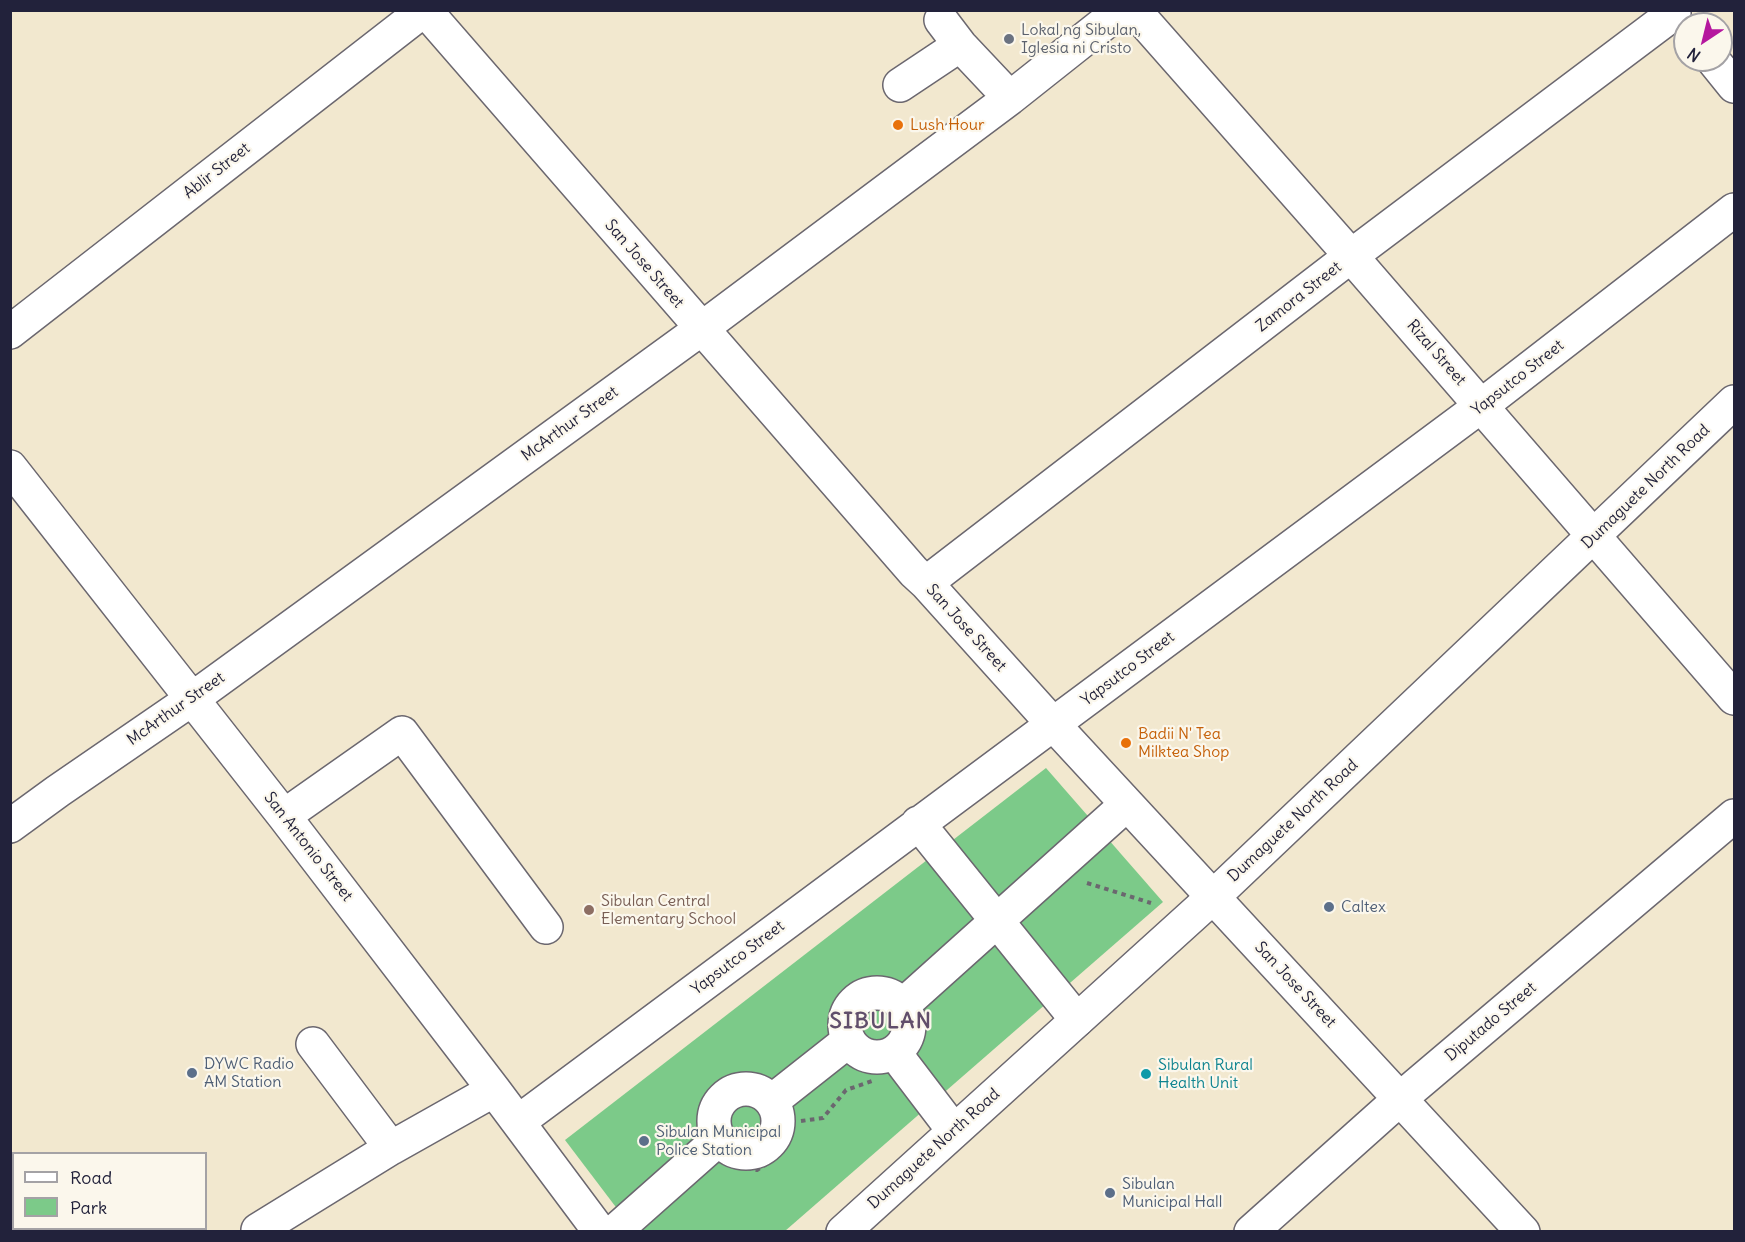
<!DOCTYPE html>
<style>
body{margin:0}
#map{position:relative;width:1745px;height:1242px;overflow:hidden;background:#f2e8cf;font-family:Delius,sans-serif}
canvas{display:block}
.frame{position:absolute;inset:0;border:12px solid #22223b;pointer-events:none}
.legend{position:absolute;left:12px;top:1152px;width:195px;height:78px;box-sizing:border-box;background:#fbf7ec;border:2px solid #a4a2a5;margin:0;padding:8px 10px;list-style:none;font-size:18px;color:#22223b}
.legend li{display:flex;align-items:center;gap:12px;height:30px}
.legend b{width:30px;border:2px solid #a4a2a5}
.north{position:absolute;left:1673px;top:12px;width:60px;height:60px;box-sizing:border-box;background:#fbf7ec;border:2px solid #a4a2a5;border-radius:50%;rotate:215deg;font-size:16px;font-weight:700;line-height:24px;text-align:center;color:#22223b}
.north::after{content:'';display:block;margin:auto;width:21px;height:27px;background:#b5179e;clip-path:polygon(50% 0,100% 100%,50% 72%,0 100%)}
</style>
<div id="map">
<canvas width="1745" height="1242"></canvas>
<div class="frame"></div>
<ul class="legend">
<li><b style="height:8px;background:#fff"></b>Road</li>
<li><b style="height:16px;background:#7cca89"></b>Park</li>
</ul>
<div class="north">N</div>
</div>
<script>
const context = document.querySelector('canvas').getContext('2d');
context.lineJoin = 'round';
function paint(path, color) {
  context.fillStyle = color;
  context.fill(path, 'evenodd');
}
function poly(rows) {
  const path = new Path2D();
  for (const r of rows) {
    if (r.length === 3) {
      path.moveTo(r[0] + r[2], r[1]);
      path.arc(r[0], r[1], r[2], 0, 2 * Math.PI);
      continue;
    }
    path.moveTo(r[0], r[1]);
    for (let i = 2; i < r.length; i += 2) path.lineTo(r[i], r[i + 1]);
  }
  return path;
}
function stroke(path, color, width, dash) {
  context.strokeStyle = color;
  context.lineWidth = width;
  context.lineCap = dash ? 'butt' : 'round';
  context.setLineDash(dash || []);
  context.stroke(path);
}
function drawText(font, color, halo, rows, align = 'center') {
  context.font = font + ' Delius,sans-serif';
  context.lineWidth = 4.5;
  context.setLineDash([]);
  context.textBaseline = 'middle';
  context.strokeStyle = halo;
  context.fillStyle = color;
  for (const [text, x, y, turn = 0] of rows) {
    context.save();
    context.translate(x, y);
    context.rotate((+turn || 0) * Math.PI / 180);
    context.textAlign = isNaN(turn) ? turn : align;
    if (halo) context.strokeText(text, 0, 0);
    context.fillText(text, 0, 0);
    context.restore();
  }
}
const green = poly([
 [1046,768,1163,902,785,1231,634,1231,565,1140]
]);
const path = poly([
 [1087,883,1151,903],
 [801,1121,823,1118,846,1090,875,1080],
 [738,1166,757,1170,778,1157,790,1129]
]);
const minor = poly([
 [425,10,914,572,926,583,1053,724,1523,1232],
 [1134,10,1351,256,1734,698],
 [941,20,960,45,1010,98],
 [1713,60,1734,86],
 [900,85,960,45],
 [10,332,424,10],
 [10,467,284,816,494,1090,600,1232],
 [926,583,1351,256,1674,13],
 [284,816,402,733,546,927],
 [918,823,1077,1020],
 [10,826,58,791,192,699,701,329,1010,98,1121,10],
 [877,1025,32],
 [903,1005,1127,804],
 [313,1044,391,1148],
 [896,1051,903,1064,954,1131],
 [746,1121,32],
 [772,1101,848,1041],
 [518,1122,1481,406,1734,210],
 [258,1230,391,1148,494,1090],
 [614,1232,719,1139],
 [1251,1232,1401,1098,1734,816]
]);
const highway = poly([
 [843,1232,1213,897,1734,402]
]);
const markers = [
 [1009,39,6,"#6b7280"],
 [898,125,6,"#e8710a"],
 [1126,743,6,"#e8710a"],
 [1329,907,6,"#5c6f8a"],
 [589,910,6,"#8d6e63"],
 [192,1073,6,"#5c6f8a"],
 [1146,1074,6,"#0f9aa8"],
 [644,1141,6,"#5c6f8a"],
 [1110,1193,6,"#5c6f8a"]
];
const worshipNames = [
 ["Lokal ng Sibulan,",1021,30],
 ["Iglesia ni Cristo",1021,48]
];
const foodNames = [
 ["Lush Hour",910,125],
 ["Badii N' Tea",1138,734],
 ["Milktea Shop",1138,752]
];
const streetNames = [
 ["Ablir Street",217,171,-38],
 ["San Jose Street",644,264,49],
 ["Zamora Street",1299,297,-38],
 ["Rizal Street",1436,353,49],
 ["Yapsutco Street",1518,378,-38],
 ["McArthur Street",570,424,-36],
 ["Dumaguete North Road",1646,487,-44],
 ["San Jose Street",966,628,48],
 ["Yapsutco Street",1128,669,-37],
 ["McArthur Street",176,709,-35],
 ["Dumaguete North Road",1293,821,-43],
 ["San Antonio Street",308,847,52],
 ["Yapsutco Street",738,958,-37],
 ["San Jose Street",1295,985,47],
 ["Diputado Street",1491,1022,-40],
 ["Dumaguete North Road",934,1149,-42]
];
const educationNames = [
 ["Sibulan Central",601,901],
 ["Elementary School",601,919]
];
const serviceNames = [
 ["Caltex",1341,907],
 ["DYWC Radio",204,1064],
 ["AM Station",204,1082],
 ["Sibulan Municipal",656,1132],
 ["Police Station",656,1150],
 ["Sibulan",1122,1184],
 ["Municipal Hall",1122,1202]
];
const cultureNames = [
 ["Sibulan Rural",1158,1065],
 ["Health Unit",1158,1083]
];
const districtNames = [
 ["SIBULAN",881,1022]
];
paint(green, '#7cca89');
stroke(minor, '#6b676f', 36);
stroke(highway, '#6b676f', 36);
stroke(path, '#6b676f', 4, [4.5, 4.5]);
stroke(minor, '#fff', 33);
stroke(highway, '#fff', 33);
for (const [x, y, r, color] of markers) {
  const dot = new Path2D();
  dot.arc(x, y, r, 0, 2 * Math.PI);
  context.fillStyle = color;
  context.fill(dot);
  stroke(dot, '#fbf7ec', 2);
}
drawText('16px', '#5b616d', '#fbf7ec', worshipNames, 'left');
drawText('16px', '#c56008', '#fbf7ec', foodNames, 'left');
drawText('16px', '#22223b', '#fbf7ec', streetNames);
drawText('16px', '#785e54', '#fbf7ec', educationNames, 'left');
drawText('16px', '#4e5e75', '#fbf7ec', serviceNames, 'left');
drawText('16px', '#0d838f', '#fbf7ec', cultureNames, 'left');
context.letterSpacing = '1.5px';
drawText('bold 22px', '#614e6b', '#fbf7ec', districtNames);
context.letterSpacing = '0px';
</script>
